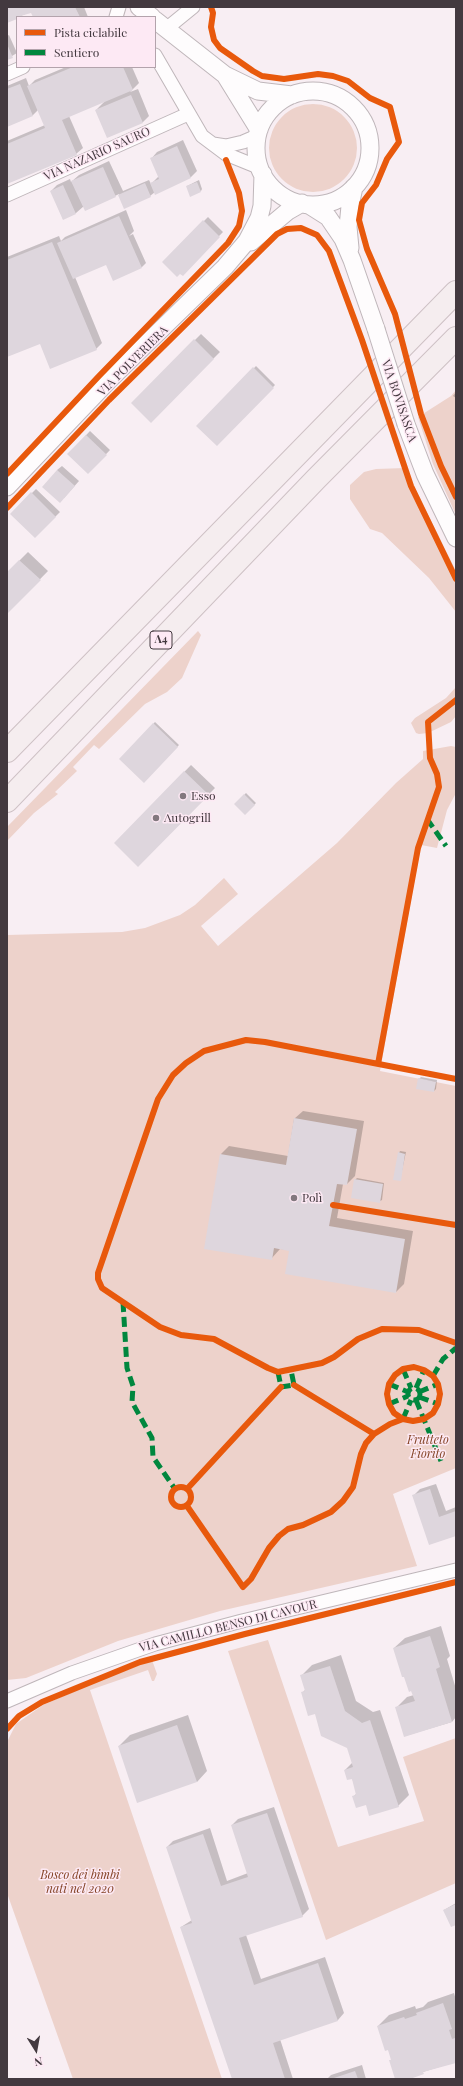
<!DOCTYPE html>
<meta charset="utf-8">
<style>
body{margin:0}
#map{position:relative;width:463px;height:2086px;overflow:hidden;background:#f8eef3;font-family:"Playfair Display",serif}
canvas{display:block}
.frame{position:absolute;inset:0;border:8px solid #43393f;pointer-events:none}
.legend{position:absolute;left:16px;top:16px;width:140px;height:52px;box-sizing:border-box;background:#fde9f4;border:1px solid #b3a3ac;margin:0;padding:5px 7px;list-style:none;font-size:12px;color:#43393f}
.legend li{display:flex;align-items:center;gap:8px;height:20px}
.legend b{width:20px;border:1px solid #b3a3ac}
.north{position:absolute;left:16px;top:2030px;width:40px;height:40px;-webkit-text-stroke:3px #fde9f4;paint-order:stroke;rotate:169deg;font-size:11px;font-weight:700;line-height:16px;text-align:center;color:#43393f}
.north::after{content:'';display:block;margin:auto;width:14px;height:18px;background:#43393f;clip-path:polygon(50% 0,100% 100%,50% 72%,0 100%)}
</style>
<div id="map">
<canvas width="463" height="2086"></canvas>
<div class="frame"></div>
<ul class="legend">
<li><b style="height:5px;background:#e8590c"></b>Pista ciclabile</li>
<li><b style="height:5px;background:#00873e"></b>Sentiero</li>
</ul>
<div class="north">N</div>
</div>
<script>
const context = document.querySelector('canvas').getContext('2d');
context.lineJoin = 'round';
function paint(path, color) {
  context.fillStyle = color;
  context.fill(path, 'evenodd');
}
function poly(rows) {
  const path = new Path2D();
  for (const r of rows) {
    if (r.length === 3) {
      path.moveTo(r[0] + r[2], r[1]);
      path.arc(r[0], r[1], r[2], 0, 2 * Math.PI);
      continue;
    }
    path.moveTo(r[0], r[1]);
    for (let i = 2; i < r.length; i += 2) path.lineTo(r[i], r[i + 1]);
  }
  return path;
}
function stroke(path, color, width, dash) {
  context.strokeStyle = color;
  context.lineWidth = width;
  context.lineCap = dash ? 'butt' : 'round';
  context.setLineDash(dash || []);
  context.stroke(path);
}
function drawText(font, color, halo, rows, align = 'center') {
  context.font = font + ' "Playfair Display",serif';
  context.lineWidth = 3;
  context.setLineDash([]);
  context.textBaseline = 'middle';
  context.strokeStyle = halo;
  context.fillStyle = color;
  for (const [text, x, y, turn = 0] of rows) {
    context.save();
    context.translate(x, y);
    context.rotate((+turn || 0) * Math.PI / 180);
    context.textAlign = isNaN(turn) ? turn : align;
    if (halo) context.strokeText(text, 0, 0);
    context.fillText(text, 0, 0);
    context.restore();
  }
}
const green = poly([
 [313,148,44],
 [456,390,456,515,433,464,418,417,451,396],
 [405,468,456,571,456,612,429,578,382,533,370,529,350,499,350,485,364,472,376,469],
 [198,631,201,635,182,678,167,692,145,704,99,749,94,745,73,767,77,771,55,792,58,794,34,813,7,841,7,827],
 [456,687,456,716,451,722,428,733,419,734,416,733,411,723,415,718,446,698],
 [451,746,456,747,456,793,447,810,437,848,421,845,380,1071,456,1086,456,1468,393,1494,417,1566,220,1611,118,1641,26,1678,7,1680,7,935,122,932,145,928,180,915,195,905,224,878,238,894,201,926,218,946,337,843,396,783,423,759,423,751],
 [268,1640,338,1847,424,1821,403,1757,456,1738,456,1883,326,1940,228,1651],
 [152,1660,157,1674,154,1681,152,1681,148,1670,90,1690,222,2079,73,2079,7,1893,7,1742,16,1724,43,1705,89,1685]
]);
const shadow = poly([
 [7,7,84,7,88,17,34,17,32,11,7,22],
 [9,35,17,53,7,59,7,36],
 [66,67,132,67,139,83,130,92,138,89,149,116,143,122,108,137,96,110,105,101,69,116,83,148,76,154,7,183,7,141,45,125,38,110,33,115,7,126,7,86,26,78,29,86,35,80],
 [183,140,197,171,191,177,155,193,155,192,150,196,124,207,119,194,86,210,84,206,76,213,63,219,51,191,57,185,70,179,71,182,79,175,109,161,123,191,149,180,151,184,159,176,151,159,157,152],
 [199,180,202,189,201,191,187,186],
 [126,210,134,231,129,236,133,234,146,263,142,267,107,264,75,277,102,343,96,349,40,343,7,356,7,257,59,236,61,241,65,237],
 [208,217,223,232,182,274,163,262],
 [201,334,220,352,151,421,132,403],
 [256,366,275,385,217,445,198,426],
 [456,392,456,398,453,396],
 [90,431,110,450,88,473,68,454],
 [62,466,79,481,64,498,57,470],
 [36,489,60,512,35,537,11,514],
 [28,552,48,571,7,613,7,573],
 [155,722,179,745,144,781,120,759],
 [191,765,215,788,138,866,115,843],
 [246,793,256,803,245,814,235,804],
 [421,1077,437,1080,436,1089,434,1091,419,1079],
 [303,1111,364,1121,355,1176,347,1184,343,1184,337,1218,413,1231,404,1284,396,1292,290,1250,280,1249,271,1259,205,1248,221,1154,229,1146,288,1156,294,1119],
 [400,1151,406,1152,400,1180,399,1153],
 [357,1178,384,1183,382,1200,380,1201,355,1180],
 [436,1484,446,1511,456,1507,456,1535,413,1496,420,1489],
 [441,1626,450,1656,447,1659,456,1689,456,1717,452,1722,405,1736,396,1708,407,1697,414,1695,394,1648,405,1638],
 [341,1655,356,1701,373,1712,380,1710,409,1795,398,1806,366,1803,353,1797,357,1793,352,1778,345,1770,353,1762,348,1747,315,1713,302,1693,306,1689,301,1676,312,1665],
 [188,1715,207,1771,197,1782,119,1746,130,1735],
 [274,1807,309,1909,302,1916,246,1935,261,1979,325,1957,344,2013,338,2020,280,2039,293,2079,233,2079,181,1927,192,1920,167,1847,173,1841,210,1828,227,1881,248,1873,232,1825,238,1819],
 [456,1903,456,1924,444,1910],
 [454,1993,456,2000,456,2062,426,2071,406,2079,396,2079,390,2061,392,2058,378,2026,389,2015,415,2006,416,2009,423,2007,428,2002],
 [362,2065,366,2079,327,2079,331,2075]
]);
const building = poly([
 [7,7,75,7,80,17,33,17,31,13,17,17,17,19,7,23],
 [7,44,13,58,7,60],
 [73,67,123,67,133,90,62,120,77,155,7,184,7,144,45,128,27,86],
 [20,84,33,116,7,127,7,89],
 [131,95,143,123,107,138,95,110],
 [177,146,191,178,155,195,150,183,159,179,150,158],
 [103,167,116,197,85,211,71,181],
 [197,182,201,192,190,197,186,186],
 [145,183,151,197,124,209,118,195],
 [63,185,76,214,63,220,50,191],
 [119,216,142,268,113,281,106,265,73,279,57,243],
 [203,220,220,237,183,276,180,274,177,277,162,262],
 [52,242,97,350,50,369,40,344,7,357,7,260],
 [194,339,214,359,151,423,131,403],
 [253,367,274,388,217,446,196,426],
 [86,435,107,455,88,474,67,454],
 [57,470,75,486,60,503,42,487],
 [31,492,56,517,35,538,10,514],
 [19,560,41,580,7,614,7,572],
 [153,723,178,747,144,783,119,759],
 [184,771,209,795,138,867,114,843],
 [244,794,255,805,245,815,234,804],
 [418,1078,436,1082,434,1092,416,1089],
 [294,1118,357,1129,347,1185,337,1184,329,1226,405,1239,396,1293,285,1274,289,1251,274,1248,272,1260,204,1249,220,1154,286,1165],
 [398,1152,405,1154,401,1181,393,1180],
 [354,1179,383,1184,380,1203,351,1198],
 [430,1489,439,1517,456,1511,456,1536,429,1545,412,1495],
 [430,1636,440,1667,436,1669,452,1722,404,1737,395,1707,415,1701,411,1691,409,1692,404,1677,402,1677,393,1648],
 [330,1666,345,1711,362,1723,370,1720,399,1807,369,1816,366,1805,356,1808,352,1796,356,1795,352,1779,347,1780,344,1770,353,1767,347,1748,321,1736,315,1714,308,1716,301,1692,305,1691,300,1675],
 [177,1725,197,1782,137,1803,118,1746],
 [267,1813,303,1917,239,1938,254,1985,318,1963,338,2021,273,2043,285,2079,232,2079,180,1927,192,1923,166,1847,203,1834,221,1886,248,1877,231,1825],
 [456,1904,456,1925,451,1927,443,1910],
 [443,2003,452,2029,449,2030,452,2039,455,2038,456,2042,456,2063,423,2072,424,2074,410,2079,395,2079,389,2060,391,2060,388,2050,385,2051,377,2026,404,2017,405,2019,417,2015,416,2013],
 [355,2071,358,2079,331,2079]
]);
const minor = poly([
 [116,17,119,7],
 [166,29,193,7],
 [155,55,202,136,226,154,258,167],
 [7,74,23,67],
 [213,144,226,146,243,142,257,136],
 [7,195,188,114],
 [7,1701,72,1673,155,1644,242,1621,456,1570]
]);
const tertiary = poly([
 [139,7,152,17],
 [155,20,225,75,258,91,292,95],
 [225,75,259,130],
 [313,148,57],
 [309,205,328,217,343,239,352,260,376,329],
 [251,242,288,211,302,203],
 [350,248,348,227,350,206,354,187],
 [406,424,425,474,456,538],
 [7,487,109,380,225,267,247,241,259,218,262,206,263,174]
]);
const motorway = poly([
 [7,751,456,292],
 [7,801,316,479,456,338]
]);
const tertiaryBridge = poly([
 [376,329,406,424]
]);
const quiet = poly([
 [427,819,446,846],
 [123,1302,127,1368,133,1386,132,1402,152,1438,153,1457,175,1489],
 [403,1369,411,1388],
 [278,1372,281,1387,294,1385,291,1370],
 [433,1376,443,1359,456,1348],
 [389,1384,408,1392],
 [416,1388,424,1370],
 [414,1394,6],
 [419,1392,438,1384],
 [419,1397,438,1404],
 [416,1400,441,1461],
 [389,1404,408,1396],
 [403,1419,411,1400]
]);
const cycleway = poly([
 [211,7,213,13,211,27,214,40,220,48,253,71,262,76,284,79,318,74,333,76,348,81,370,98,390,107,399,142,387,159,376,185,362,203,359,220,367,249,395,314,421,414,441,466,456,497],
 [7,474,99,376,228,243,239,226,242,211,239,193,226,160],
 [7,508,109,400,277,234,287,229,301,228,317,235,329,251,362,340,411,486,456,579],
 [378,1064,418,848,439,787,437,774,430,758,428,722,456,700],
 [456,1079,265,1042,246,1040,204,1051,186,1063,173,1075,158,1099,98,1273,98,1279,102,1288,160,1327,181,1335,214,1339,268,1368,278,1372,322,1363,334,1357,358,1339,382,1329,419,1330,456,1343],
 [333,1205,456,1225],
 [294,1385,374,1434],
 [181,1497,10],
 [187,1489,281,1387],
 [187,1506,243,1587,251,1579,269,1548,279,1536,288,1529,303,1525,331,1512,343,1501,353,1487,361,1454,366,1443,374,1434,390,1424,403,1419,413,1421,424,1419,433,1413,438,1404,440,1394,438,1384,433,1376,424,1370,414,1367,403,1369,395,1375,389,1384,387,1394,389,1404,394,1413,403,1419],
 [7,1729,19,1716,42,1702,140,1662,245,1634,456,1582]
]);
const markers = [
 [183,796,4,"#82787e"],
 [156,818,4,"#82787e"],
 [294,1198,4,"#82787e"]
];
const shields = [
 [161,640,22]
];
const shieldNames = [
 ["A4",161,640]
];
const streetNames = [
 ["VIA NAZARIO SAURO",97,154,-24],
 ["VIA POLVERIERA",133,361,-45],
 ["VIA BOVISASCA",399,401,71],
 ["VIA CAMILLO BENSO DI CAVOUR",228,1626,-14]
];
const poiNames = [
 ["Esso",191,796],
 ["Autogrill",164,818],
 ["Polì",302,1198]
];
const parkNames = [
 ["Frutteto",428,1440],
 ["Fiorito",428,1454],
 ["Bosco dei bimbi",80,1875],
 ["nati nel 2020",80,1889]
];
paint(green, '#edd2cb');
paint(shadow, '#0003');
paint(building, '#ded6dd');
stroke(minor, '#bfb6ba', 15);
stroke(tertiary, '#bfb6ba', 19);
stroke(motorway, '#cec1c5', 24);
stroke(minor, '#fefcfd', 13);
stroke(tertiary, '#fefcfd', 17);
stroke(motorway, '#f5edef', 22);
stroke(tertiaryBridge, '#bfb6ba', 19, []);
stroke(tertiaryBridge, '#fefcfd', 17);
stroke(quiet, '#00873e', 5, [10, 5]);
stroke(cycleway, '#e8590c', 6);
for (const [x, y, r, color] of markers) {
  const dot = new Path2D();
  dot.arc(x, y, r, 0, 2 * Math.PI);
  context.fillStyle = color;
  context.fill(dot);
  stroke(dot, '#fde9f4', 1.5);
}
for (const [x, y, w] of shields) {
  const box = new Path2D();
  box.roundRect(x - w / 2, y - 9, w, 18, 3);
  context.fillStyle = '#fde9f4';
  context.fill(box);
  stroke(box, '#43393f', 1);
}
drawText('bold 11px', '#43393f', null, shieldNames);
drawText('12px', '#43393f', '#fde9f4', streetNames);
drawText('12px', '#43393f', '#fde9f4', poiNames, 'left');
drawText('italic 12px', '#844325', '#fde9f4', parkNames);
</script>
